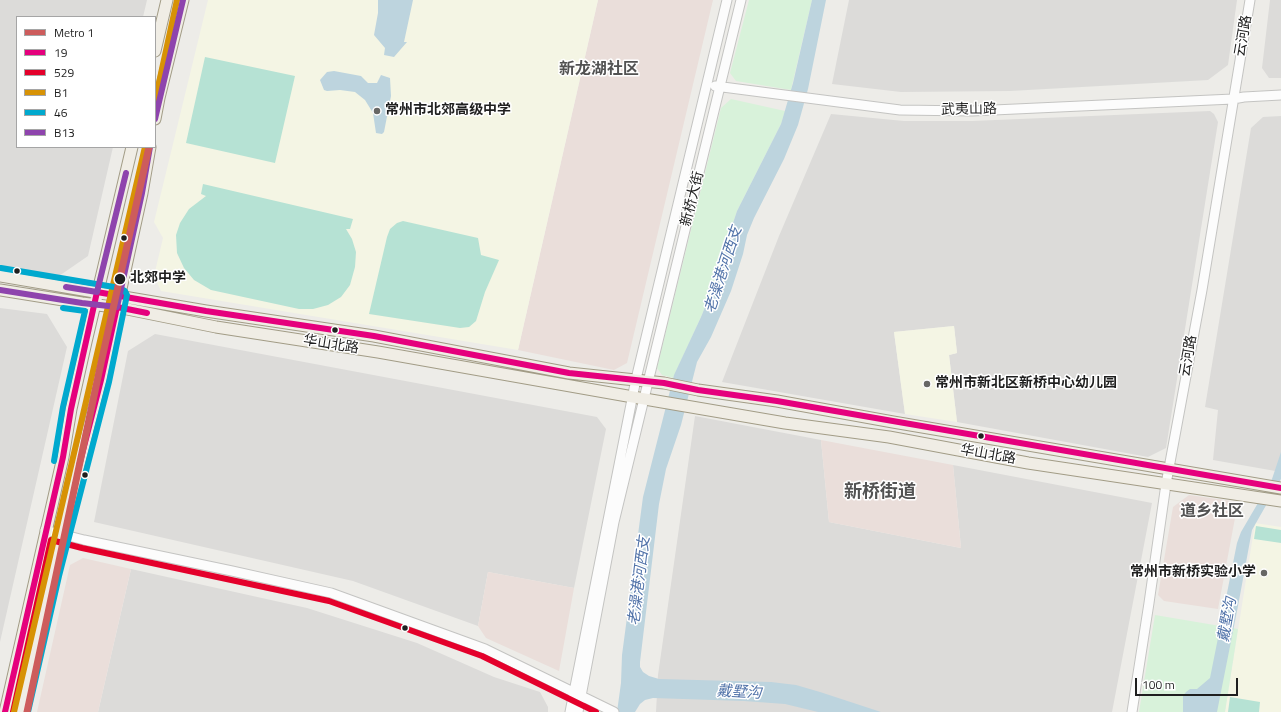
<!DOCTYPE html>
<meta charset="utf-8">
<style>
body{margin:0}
#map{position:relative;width:1281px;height:712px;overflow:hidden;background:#edece8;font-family:"Titillium Web",sans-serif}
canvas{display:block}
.legend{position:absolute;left:16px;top:16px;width:140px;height:132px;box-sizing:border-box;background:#fff;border:1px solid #a5a5a5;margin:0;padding:5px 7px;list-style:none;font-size:12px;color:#1f1f1f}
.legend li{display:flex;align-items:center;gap:8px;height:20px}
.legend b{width:20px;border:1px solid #a5a5a5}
.scale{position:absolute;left:1135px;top:678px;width:103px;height:18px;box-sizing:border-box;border:2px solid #1f1f1f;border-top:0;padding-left:5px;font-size:12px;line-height:14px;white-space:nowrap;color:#1f1f1f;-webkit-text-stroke:3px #fff;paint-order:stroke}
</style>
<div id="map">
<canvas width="1281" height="712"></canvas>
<ul class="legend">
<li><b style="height:5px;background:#cd5c5c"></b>Metro 1</li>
<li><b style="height:5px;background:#e5007d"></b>19</li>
<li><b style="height:5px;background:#e4002b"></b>529</li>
<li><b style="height:5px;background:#d79205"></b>B1</li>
<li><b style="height:5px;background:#00a9ce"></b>46</li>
<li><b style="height:5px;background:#8e44ad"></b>B13</li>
</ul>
<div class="scale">100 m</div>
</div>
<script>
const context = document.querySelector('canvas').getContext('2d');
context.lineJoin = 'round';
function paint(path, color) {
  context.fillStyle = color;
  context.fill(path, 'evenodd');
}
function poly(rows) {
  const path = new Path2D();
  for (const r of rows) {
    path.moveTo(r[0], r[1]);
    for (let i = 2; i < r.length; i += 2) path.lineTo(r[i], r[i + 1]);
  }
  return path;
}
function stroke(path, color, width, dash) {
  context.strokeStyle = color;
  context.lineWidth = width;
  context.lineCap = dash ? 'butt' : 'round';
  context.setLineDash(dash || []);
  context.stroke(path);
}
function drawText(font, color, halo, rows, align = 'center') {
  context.font = font + ' "Titillium Web","Noto Sans SC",sans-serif';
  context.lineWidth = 3;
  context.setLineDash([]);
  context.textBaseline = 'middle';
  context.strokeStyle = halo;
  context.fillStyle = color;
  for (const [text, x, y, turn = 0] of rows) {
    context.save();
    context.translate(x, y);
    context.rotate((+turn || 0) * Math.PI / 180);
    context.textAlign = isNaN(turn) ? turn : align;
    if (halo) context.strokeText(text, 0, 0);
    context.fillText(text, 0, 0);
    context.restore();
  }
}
const residential = poly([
 [0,0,147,0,143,17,17,17,17,147,113,147,88,256,59,276,0,266],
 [849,0,1237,0,1228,65,1208,80,1010,91,901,92,832,84],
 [1270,0,1281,0,1281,78,1269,78,1262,68],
 [1210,111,1214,114,1218,122,1166,448,1148,457,957,422,949,355,957,353,954,326,894,332,905,414,722,382,779,236,831,114,904,121,972,121],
 [1281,116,1281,472,1213,460,1218,410,1205,407,1251,128,1263,117],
 [0,308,47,314,67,347,0,642],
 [155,334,597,417,606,429,574,588,488,572,478,626,353,581,94,522,128,351],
 [695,416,821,440,829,522,961,548,953,465,1152,503,1112,712,656,712,658,675],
 [131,569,307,608,417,643,494,677,540,692,548,707,548,712,98,712]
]);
const commercial = poly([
 [598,0,713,0,627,363,614,370,518,350],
 [821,440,953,465,961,548,829,522],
 [1189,495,1238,502,1218,609,1164,601,1158,595,1173,507],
 [83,558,131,569,98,712,37,712,70,565],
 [488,572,574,588,559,671,486,638,478,626]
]);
const education = poly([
 [208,0,598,0,518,350,161,291,154,276,163,238,154,222],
 [954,326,957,353,949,355,957,422,905,414,894,332],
 [1255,523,1281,527,1281,712,1225,712]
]);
const park = poly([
 [749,0,812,0,791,90,736,81,730,73],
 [731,99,785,111,781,124,737,211,729,235,722,265,701,317,673,378,662,375,657,368,721,108],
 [1155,615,1238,629,1225,712,1139,712]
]);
const pitch = poly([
 [205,57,295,76,275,163,186,143],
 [203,184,353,219,350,229,346,229,352,239,356,252,355,267,350,285,341,297,328,305,313,309,299,309,211,290,194,280,184,268,177,253,176,235,180,223,189,209,206,196,201,194],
 [403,221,478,238,481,255,499,260,485,292,476,321,469,327,460,328,369,314,387,237,390,229,397,223],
 [1256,526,1281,530,1281,543,1254,539],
 [1230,697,1260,702,1259,712,1228,712]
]);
const water = poly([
 [378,0,413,0,404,42,407,42,394,57,384,55,385,48,374,35,378,13],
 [812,0,826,0,808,89,798,125,784,159,754,218,747,235,743,254,731,291,711,337,697,362,681,425,666,469,659,504,640,662,640,667,643,672,649,676,659,679,771,682,796,685,820,692,881,712,818,712,785,704,744,701,653,698,645,700,640,704,635,712,617,712,621,683,622,655,643,497,674,375,701,317,722,265,729,235,737,211,781,124,793,83],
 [334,71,361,76,368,83,377,83,381,75,390,78,391,96,384,132,382,134,376,133,373,113,365,100,355,92,340,90,327,91,324,90,320,80,327,72],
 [1281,452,1281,479,1252,530,1238,606,1217,712,1183,712,1183,696,1186,692,1190,689,1197,689,1210,678,1237,543,1241,532,1272,479]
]);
const minor = poly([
 [715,86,900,110,972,111,1233,99,1244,97,1281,95],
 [45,530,84,540,232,571,331,593,485,649,614,712],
 [570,712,636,379,727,0],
 [578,712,614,522,741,0],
 [1132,712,1149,603,1166,484,1202,290,1250,0]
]);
const major = poly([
 [155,51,167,0],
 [155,119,159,98,183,0],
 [0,276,206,311,374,336,569,373,664,383,698,390,777,401,893,422,1281,488],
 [0,290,82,303,122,308,216,327,378,352,633,397,785,423,889,437,1028,463,1281,501],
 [5,712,63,457,71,409,86,342,132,147],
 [20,712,51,574,101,380,142,193,150,147]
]);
const bus1 = poly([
 [79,466,101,380,117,307,147,313],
 [5,712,63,457,71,409,97,292,206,311,374,336,569,373,664,383,698,390,777,401,1281,488]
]);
const bus2 = poly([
 [13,712,51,540,82,548,329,601,482,656,596,712]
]);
const bus3 = poly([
 [155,101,177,0],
 [14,712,145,147]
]);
const bus4 = poly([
 [1,268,120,288,125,291,127,295,109,382,59,576,28,712],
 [54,461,63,407,85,311,63,308]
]);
const bus5 = poly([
 [155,119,183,0],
 [66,287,97,292,126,173],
 [0,290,82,303,117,307,142,193,150,147]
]);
const metro1 = poly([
 [27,712,101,363,149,147]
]);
const markers = [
 [377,111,4,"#676765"],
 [124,238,3.5,"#1f1f1f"],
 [17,271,3.5,"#1f1f1f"],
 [120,279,6,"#1f1f1f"],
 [335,330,3.5,"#1f1f1f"],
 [927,384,4,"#676765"],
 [981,436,3.5,"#1f1f1f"],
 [85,475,3.5,"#1f1f1f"],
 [1264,573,4,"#676765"],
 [405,628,3.5,"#1f1f1f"]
];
const streetNames = [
 ["云河路",1244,36,-80],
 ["武夷山路",969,110,-1],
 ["新桥大街",693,199,-76],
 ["华山北路",331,345,9],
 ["云河路",1189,356,-80],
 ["华山北路",988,455,10]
];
const poiNames = [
 ["常州市北郊高级中学",385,111],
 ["常州市新北区新桥中心幼儿园",935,384],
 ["常州市新桥实验小学",1256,573,"right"]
];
const stopNames = [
 ["北郊中学",130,279]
];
const waterNames = [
 ["老澡港河西支",724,270,-72],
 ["老澡港河西支",640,581,-83],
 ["戴墅沟",1228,620,-80],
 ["戴墅沟",739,693,3]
];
const quarterNames = [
 ["新龙湖社区",599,70],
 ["道乡社区",1212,512]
];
const districtNames = [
 ["新桥街道",880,493]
];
paint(residential, '#dcdbd9');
paint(commercial, '#eadeda');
paint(education, '#f4f5e4');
paint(park, '#d8f2da');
paint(pitch, '#b6e2d4');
paint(water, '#bdd4de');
stroke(minor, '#c4c4c2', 11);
stroke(major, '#a29c86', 13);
stroke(minor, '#fcfcfc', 9);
stroke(major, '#f0ede5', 11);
stroke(bus1, '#e5007d', 6);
stroke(bus2, '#e4002b', 6);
stroke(bus3, '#d79205', 6);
stroke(bus4, '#00a9ce', 6);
stroke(bus5, '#8e44ad', 6);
stroke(metro1, '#cd5c5c', 7);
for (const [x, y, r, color] of markers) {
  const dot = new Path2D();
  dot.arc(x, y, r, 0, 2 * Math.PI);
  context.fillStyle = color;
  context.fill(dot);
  stroke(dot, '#fff', 1.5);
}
drawText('14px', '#1f1f1f', '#fff', streetNames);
drawText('bold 14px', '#1f1f1f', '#fff', poiNames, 'left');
drawText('bold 14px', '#1f1f1f', '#fff', stopNames, 'left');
drawText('italic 15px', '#5173a9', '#fff', waterNames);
drawText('bold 16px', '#525252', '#fff', quarterNames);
drawText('bold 18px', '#525252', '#fff', districtNames);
</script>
